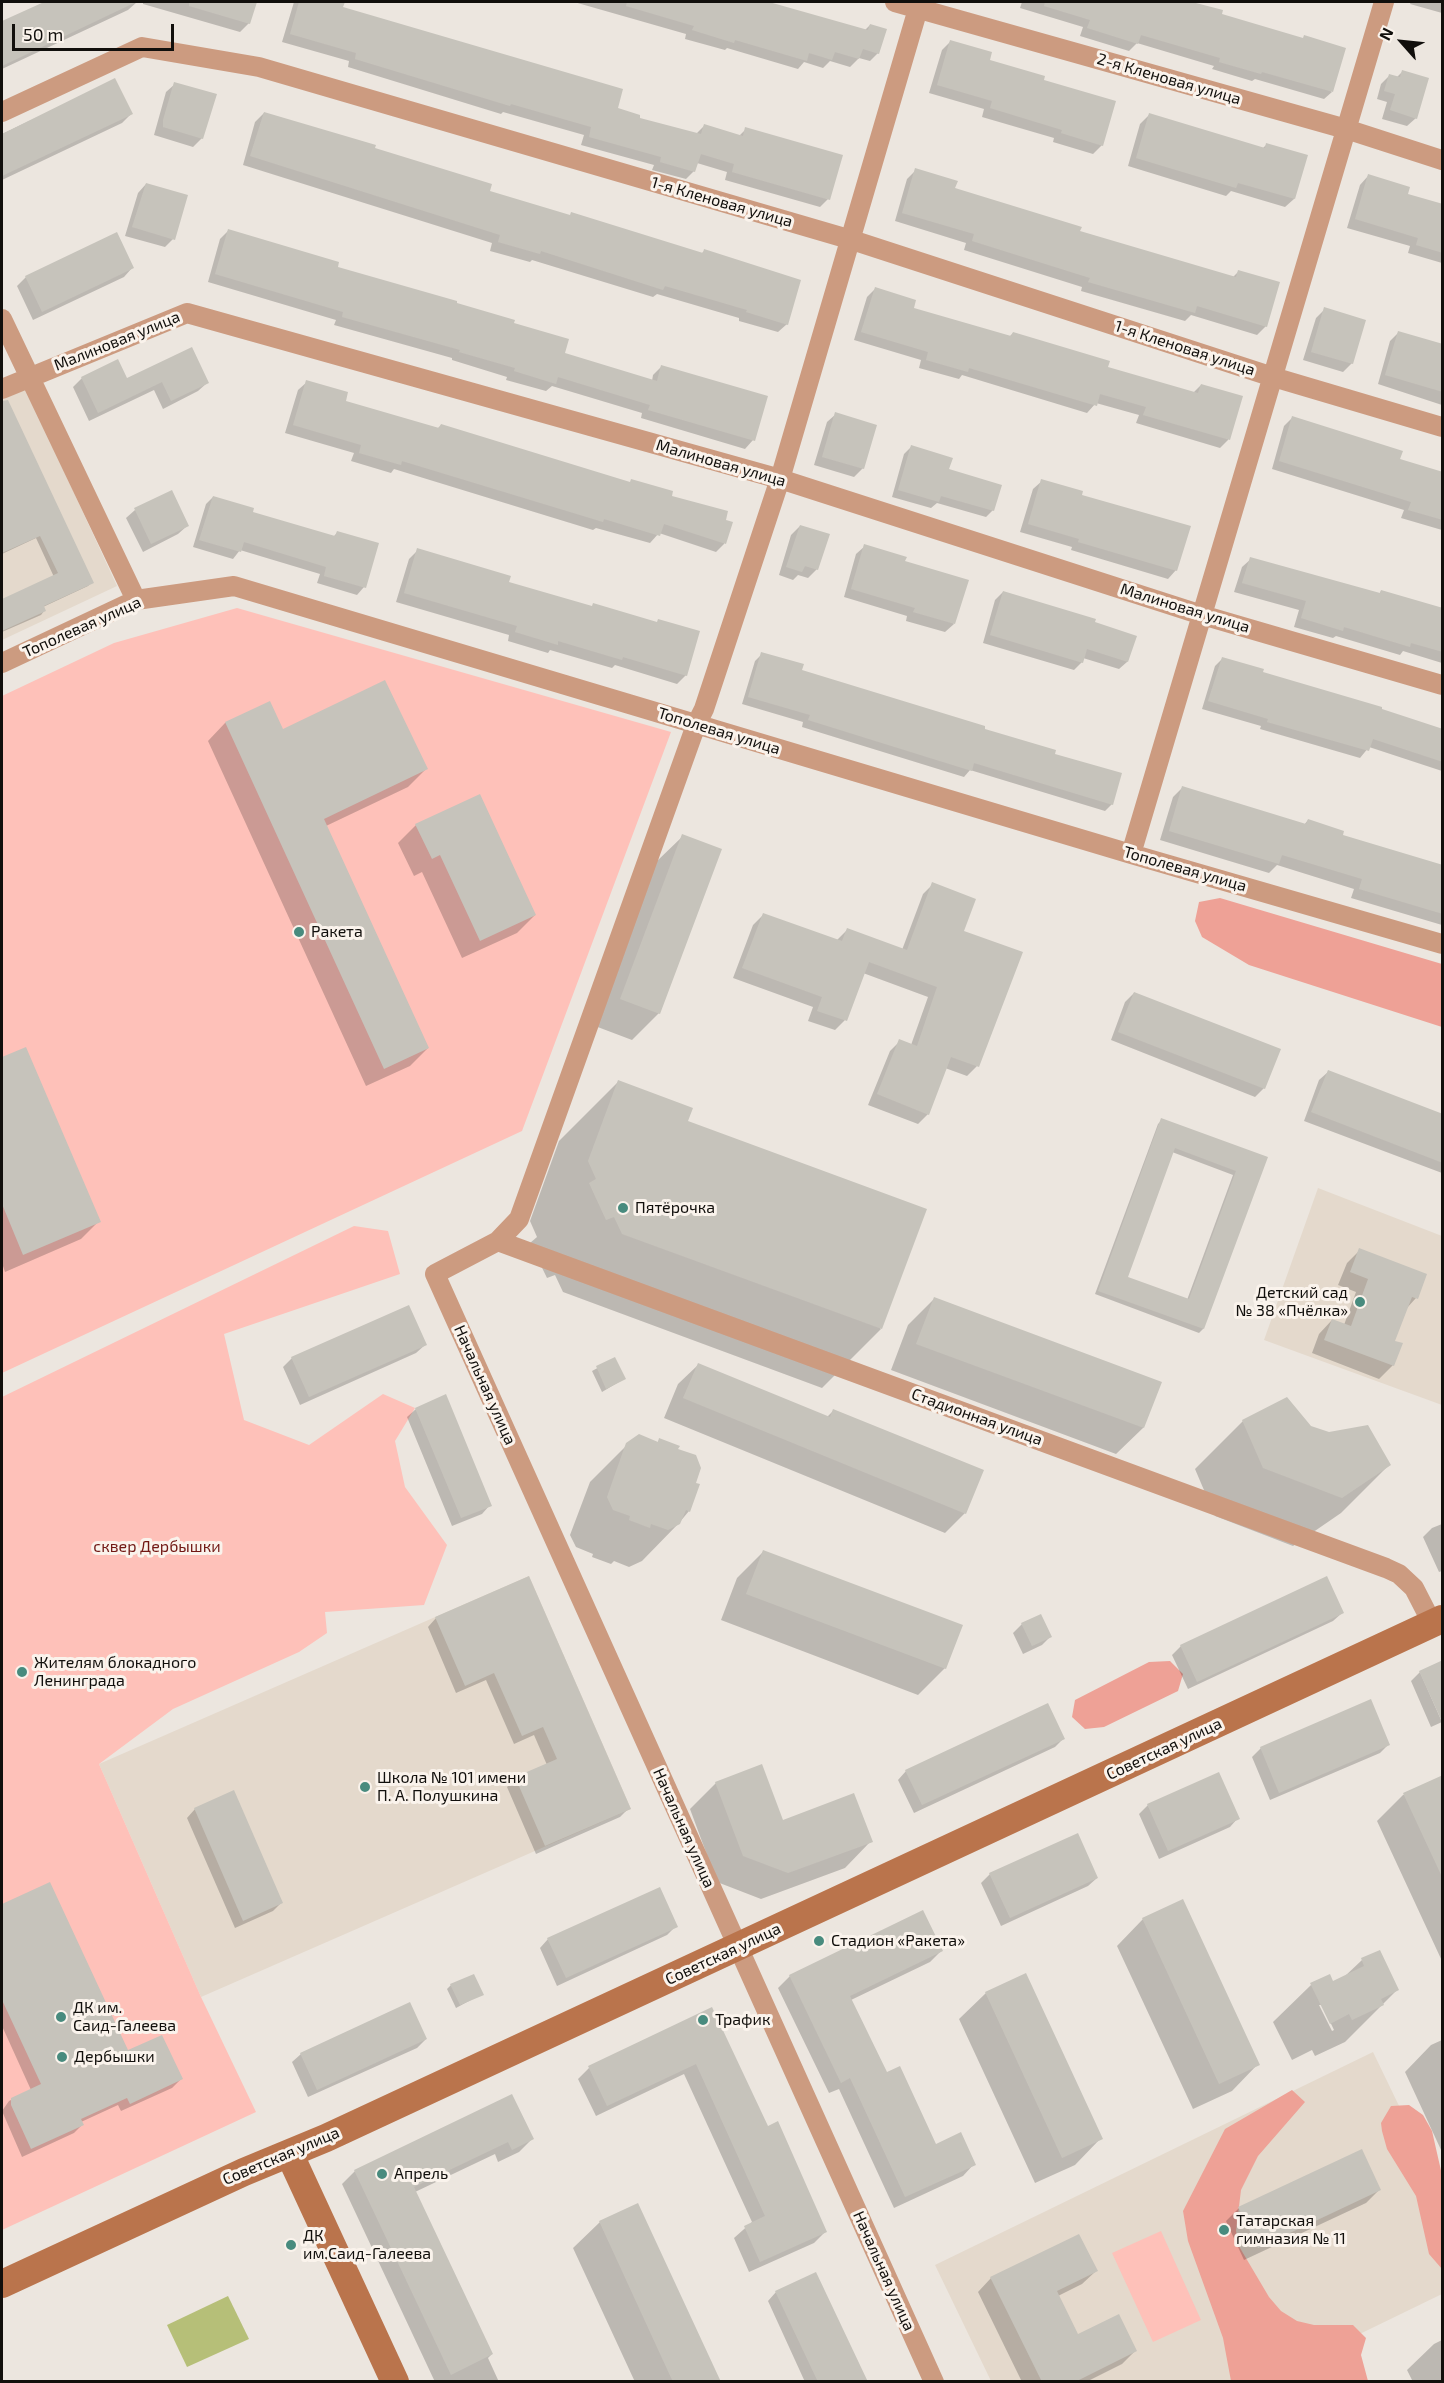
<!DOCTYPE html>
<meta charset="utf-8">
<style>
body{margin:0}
#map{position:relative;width:1444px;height:2383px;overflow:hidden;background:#ece6df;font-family:"Exo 2",sans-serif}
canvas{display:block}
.frame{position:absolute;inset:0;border:3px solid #110f0c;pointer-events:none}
.north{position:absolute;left:1372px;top:12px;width:60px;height:60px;-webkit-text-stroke:4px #faf3ec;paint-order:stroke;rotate:297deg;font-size:16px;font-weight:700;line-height:24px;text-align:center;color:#110f0c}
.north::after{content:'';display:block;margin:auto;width:21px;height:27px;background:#110f0c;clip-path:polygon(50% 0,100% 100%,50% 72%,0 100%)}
.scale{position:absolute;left:12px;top:24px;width:162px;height:27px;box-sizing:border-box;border:3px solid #110f0c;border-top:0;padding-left:8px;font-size:18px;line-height:21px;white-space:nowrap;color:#110f0c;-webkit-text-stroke:4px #faf3ec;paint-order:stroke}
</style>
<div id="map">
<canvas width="1444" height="2383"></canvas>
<div class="frame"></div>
<div class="north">N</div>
<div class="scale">50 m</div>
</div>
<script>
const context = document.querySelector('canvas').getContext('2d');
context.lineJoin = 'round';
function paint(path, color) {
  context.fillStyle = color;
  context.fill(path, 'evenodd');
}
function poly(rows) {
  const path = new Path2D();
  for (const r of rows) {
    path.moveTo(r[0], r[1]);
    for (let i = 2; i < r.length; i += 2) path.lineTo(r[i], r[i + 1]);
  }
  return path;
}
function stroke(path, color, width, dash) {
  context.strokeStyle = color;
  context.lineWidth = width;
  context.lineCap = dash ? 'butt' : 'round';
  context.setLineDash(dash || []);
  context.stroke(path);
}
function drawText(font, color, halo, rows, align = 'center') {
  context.font = font + ' "Exo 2",sans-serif';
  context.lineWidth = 6;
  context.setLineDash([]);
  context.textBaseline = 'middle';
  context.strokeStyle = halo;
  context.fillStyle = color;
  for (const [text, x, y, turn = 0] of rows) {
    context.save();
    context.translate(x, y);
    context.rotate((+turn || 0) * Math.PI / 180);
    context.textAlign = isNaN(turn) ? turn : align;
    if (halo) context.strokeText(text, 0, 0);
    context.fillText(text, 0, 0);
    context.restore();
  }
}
const built = poly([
 [26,389,117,586,2,640,2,400],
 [1318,1188,1442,1236,1442,1405,1264,1340],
 [529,1576,631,1809,201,1997,99,1764],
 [1373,2052,1442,2195,1442,2294,1263,2381,991,2381,935,2265]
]);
const green = poly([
 [237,608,671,732,522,1131,2,1373,2,696,114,643],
 [354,1226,388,1231,400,1274,224,1334,244,1420,309,1445,383,1394,415,1408,395,1441,405,1487,447,1545,424,1605,325,1612,327,1633,299,1652,173,1709,99,1764,201,1997,256,2112,2,2230,2,1397],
 [1161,2231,1201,2320,1153,2342,1112,2253]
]);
const forest = poly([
 [1220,898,1442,964,1442,1027,1249,965,1202,937,1195,921,1199,902],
 [1170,1661,1183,1674,1178,1691,1104,1727,1085,1729,1072,1717,1075,1700,1149,1662],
 [1292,2090,1305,2102,1258,2156,1241,2190,1236,2231,1240,2248,1269,2297,1281,2311,1297,2321,1314,2325,1353,2325,1366,2338,1361,2355,1368,2381,1231,2381,1223,2338,1188,2241,1183,2211,1225,2129],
 [1409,2105,1423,2115,1432,2131,1442,2175,1442,2269,1429,2254,1416,2196,1387,2149,1382,2131,1381,2123,1391,2106]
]);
const water = poly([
 [228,2296,249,2339,187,2367,167,2325]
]);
const shadow = poly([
 [47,2,137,2,128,10,2,69,2,23],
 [143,2,256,2,249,23,240,32,143,4],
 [294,2,343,2,341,8,638,119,696,134,704,126,739,136,746,129,828,199,820,207,725,180,727,172,697,163,694,171,686,179,652,170,654,165,581,145,584,135,503,112,501,114,348,67,349,61,282,42],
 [574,2,753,2,865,30,870,25,878,53,870,61,859,58,850,67,830,61,823,68,804,62,798,69,727,48,725,50,685,39,686,34],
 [1022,2,1150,2,1173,8,1179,2,1187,2,1221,12,1220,15,1332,92,1324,99,1255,79,1252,81,1212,69,1214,66,1137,43,1129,51,1080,36,1083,27,1020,8],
 [1411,2,1442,2,1442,13,1410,4],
 [950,42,988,61,1042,81,1102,145,1093,154,1053,142,1054,138,982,117,984,109,929,93,942,50],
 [1403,71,1416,118,1407,126,1382,119,1387,102,1377,99,1381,84,1390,75,1397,77],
 [115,80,131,114,122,123,2,180,2,134],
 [175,84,202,138,193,147,154,135,166,92],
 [264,113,373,149,488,192,701,254,705,250,787,324,778,332,739,321,739,318,657,294,653,297,532,260,530,262,490,251,492,243,243,165,255,122],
 [1149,115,1262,149,1267,144,1306,156,1294,199,1285,207,1231,191,1226,196,1128,166,1140,124],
 [916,170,954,189,1079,232,1233,277,1238,272,1266,326,1257,335,1191,315,1185,321,1081,291,1082,287,964,250,966,243,895,221,907,179],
 [1368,176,1406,195,1442,206,1442,263,1408,253,1410,246,1347,228,1360,185],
 [146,184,173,239,165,247,125,236,138,193],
 [228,231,336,268,455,304,512,324,563,354,652,381,653,375,661,367,753,440,745,449,641,418,642,413,552,386,546,391,506,380,507,377,452,360,452,358,334,325,336,320,208,282,220,239],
 [132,268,124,277,33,320,17,286,26,277],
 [875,289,912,309,1009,337,1013,333,1106,368,1193,393,1201,385,1241,397,1228,440,1220,448,1136,423,1139,415,1096,403,1087,413,962,375,959,379,919,368,921,360,854,340,867,297],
 [1325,309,1352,363,1343,372,1303,360,1316,318],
 [1399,332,1442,346,1442,405,1378,384,1390,341],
 [82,378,127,380,207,383,198,391,163,409,154,390,89,421,73,387],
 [307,382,344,402,437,429,441,425,670,497,731,523,724,544,716,552,659,533,650,543,596,528,593,530,394,469,391,473,351,461,354,453,285,433,298,390],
 [12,413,92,582,88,586,43,607,44,611,41,615,2,632,2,600,54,577,36,538,2,554,2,504,16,497,2,465,2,417],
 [836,414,863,468,854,477,814,465,827,422],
 [1292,418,1398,460,1442,473,1442,530,1401,518,1404,510,1272,469,1284,426],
 [911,447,948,470,993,510,986,517,937,503,931,508,892,497,904,454],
 [1042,481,1080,496,1176,570,1168,579,1071,550,1072,547,1020,532,1033,489],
 [213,497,251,513,333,537,337,533,364,587,357,595,317,583,320,574,240,550,233,559,193,547,206,504],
 [135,510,187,526,178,534,143,552,126,518],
 [800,526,817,569,808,578,798,575,793,580,779,575,791,535],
 [865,546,903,562,954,624,945,632,906,621,907,616,844,597,856,554],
 [418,550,686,675,677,684,615,665,612,668,550,650,548,653,508,641,509,635,396,602,409,559],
 [1251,559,1379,594,1381,591,1442,610,1442,663,1403,651,1400,655,1336,636,1333,638,1294,627,1299,610,1234,592,1242,567],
 [1003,592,1135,637,1127,662,1119,669,1083,658,1082,662,1074,670,983,643,995,600],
 [762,654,800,671,1053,755,1112,804,1105,811,970,770,964,777,802,727,803,722,742,704,755,661],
 [1222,659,1261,673,1442,730,1442,771,1369,747,1360,758,1260,729,1261,726,1202,709,1215,666],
 [269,703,282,731,426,769,408,787,326,826,428,1048,410,1066,366,1086,208,741,225,723],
 [1182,788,1304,825,1308,820,1341,836,1442,867,1442,925,1351,898,1354,889,1277,865,1269,873,1160,840,1173,797],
 [416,825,535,915,517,933,462,958,422,872,414,876,398,843],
 [683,836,659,1013,632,1040,595,1026,656,862],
 [933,884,962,932,977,1066,967,1076,945,1068,928,1114,918,1124,868,1105,890,1051,900,1041,911,1045,928,997,863,973,845,1020,835,1030,808,1021,813,1007,733,978,753,925,763,915,837,940,847,930,902,950,923,894],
 [1134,993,1264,1088,1255,1097,1111,1040,1125,1002],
 [25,1049,99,1221,81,1239,5,1272,2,1263,2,1059],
 [1328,1072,1442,1116,1442,1173,1304,1121,1319,1080],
 [618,1082,686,1122,881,1329,822,1388,563,1292,555,1275,547,1278,530,1243,537,1237,530,1221,559,1141],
 [1162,1120,1266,1158,1203,1329,1199,1333,1095,1294,1158,1124],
 [1172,1152,1233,1175,1187,1300,1126,1278],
 [1360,1250,1416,1298,1406,1309,1393,1341,1393,1365,1379,1379,1312,1353,1319,1334,1332,1320,1344,1325,1356,1292,1338,1285,1347,1263],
 [934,1299,1160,1383,1143,1428,1116,1454,891,1370,908,1325],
 [425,1345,416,1353,300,1405,283,1367,292,1358],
 [614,1359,624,1379,602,1392,592,1371],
 [698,1365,827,1417,833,1411,965,1513,945,1533,664,1418,678,1384],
 [416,1409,490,1505,482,1514,452,1526,407,1417],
 [1243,1421,1310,1428,1389,1465,1341,1513,1293,1546,1215,1516,1195,1469],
 [659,1440,689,1511,679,1523,642,1561,629,1567,614,1561,611,1564,592,1557,593,1554,576,1547,570,1535,590,1482,627,1445,657,1443],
 [1442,1524,1442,1571,1439,1572,1423,1537,1432,1528],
 [763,1552,945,1668,918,1695,721,1620,737,1578],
 [529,1578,629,1808,620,1817,536,1854,507,1787,516,1779,547,1765,534,1735,514,1744,486,1680,456,1693,428,1627,436,1618],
 [1342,1613,1333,1621,1188,1689,1172,1655,1181,1646],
 [1041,1616,1050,1637,1042,1645,1023,1654,1013,1633,1022,1624],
 [1420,1672,1442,1722,1431,1727,1411,1681],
 [1370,1701,1388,1745,1380,1753,1270,1800,1252,1757,1261,1748],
 [1063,1739,1055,1747,914,1813,898,1780,906,1771],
 [1442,1777,1442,1961,1377,1821,1403,1795],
 [716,1783,783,1822,871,1841,845,1868,761,1899,717,1882,690,1809],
 [1148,1805,1238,1818,1230,1827,1159,1859,1139,1814],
 [195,1809,281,1903,273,1911,235,1928,187,1818],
 [990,1874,1097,1878,1088,1886,1001,1926,981,1883],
 [49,1884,127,2052,181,2079,172,2088,121,2111,118,2105,81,2122,82,2125,74,2133,22,2157,2,2111,9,2101,31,2090,2,2026,2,1906],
 [1143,1919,1258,2064,1232,2091,1193,2109,1117,1946],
 [676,1926,667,1935,557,1986,540,1948,548,1939],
 [941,1951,930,1962,851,2000,886,2074,935,2146,974,2164,963,2176,894,2208,839,2089,829,2093,778,1988,790,1976],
 [1362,1960,1397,1990,1345,2042,1315,2056,1312,2050,1292,2060,1273,2022,1311,1985,1329,1976,1332,1983,1344,1977],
 [1319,2005,1322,2005,1334,2030,1332,2031],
 [451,1985,482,1994,456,2008,447,1989],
 [986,1993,1101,2138,1075,2165,1035,2183,959,2019],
 [712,2009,767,2128,825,2232,814,2243,749,2272,734,2238,752,2222,684,2074,596,2116,578,2079,589,2068],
 [426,2039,417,2048,308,2097,292,2062,301,2054],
 [1442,2040,1442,2152,1405,2072,1431,2045],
 [512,2096,532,2139,519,2152,498,2162,495,2154,415,2192,492,2354,488,2358,499,2382,435,2382,342,2184,355,2171],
 [1379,2190,1366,2203,1244,2260,1226,2221,1239,2208],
 [600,2222,716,2382,635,2382,573,2248],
 [1096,2271,1082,2284,1058,2296,1078,2336,1135,2351,1122,2364,1086,2382,1022,2382,978,2292,991,2278],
 [776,2292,866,2382,805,2382,768,2301],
 [1442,2340,1442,2382,1413,2382,1407,2370,1434,2344]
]);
const building = poly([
 [44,2,136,2,2,66,2,21],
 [189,2,257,2,250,24,189,6],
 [299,2,345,2,343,7,623,89,618,108,640,115,640,118,701,134,704,124,743,136,745,127,843,155,830,200,732,172,734,164,701,154,695,172,660,162,661,157,589,137,591,127,511,104,510,106,355,59,356,53,290,34],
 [627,2,769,2,868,30,870,24,887,29,879,54,863,49,859,59,835,52,832,60,809,53,807,61,735,40,734,43,692,30,694,26,626,6],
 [1045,2,1192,2,1223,10,1222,14,1303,38,1304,35,1346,48,1333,92,1262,72,1261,74,1219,62,1220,58,1141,35,1138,44,1087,28,1090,20,1044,6],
 [950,40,992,52,990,60,1045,76,1044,80,1116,101,1103,146,1061,133,1062,130,990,108,992,101,937,85],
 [1402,70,1429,78,1417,119,1390,110,1395,94,1384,91,1389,74,1400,77],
 [115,78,133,114,2,176,2,134],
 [174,82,217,94,203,139,163,127,163,120],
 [264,112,376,145,375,148,492,184,490,191,570,215,571,212,703,253,704,249,801,280,788,325,746,312,747,310,665,286,663,290,541,251,540,254,498,242,500,235,250,156],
 [1149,113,1265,148,1266,143,1308,155,1295,199,1238,183,1236,188,1136,158],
 [915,168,958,181,955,188,1082,227,1080,231,1236,277,1238,270,1280,282,1267,327,1197,306,1195,313,1088,282,1090,278,972,241,974,234,902,213],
 [1368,174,1410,187,1408,194,1443,204,1443,253,1416,245,1418,238,1355,219],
 [146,183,188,195,175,240,132,227],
 [228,229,339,262,338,267,457,301,457,303,515,320,514,323,569,339,565,353,657,381,661,365,768,396,755,441,648,410,650,405,558,377,556,384,514,371,515,368,459,352,460,350,342,317,343,312,215,274],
 [117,232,134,268,42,312,25,276],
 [875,287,916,300,914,308,1011,336,1013,332,1110,361,1108,367,1198,393,1201,384,1243,396,1230,440,1143,415,1146,407,1100,394,1097,406,969,368,968,372,926,360,928,352,861,332],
 [1324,307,1366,320,1353,364,1311,352],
 [1398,331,1443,344,1443,392,1385,375],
 [192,347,209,383,171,401,162,382,98,413,81,377,118,359,127,378],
 [306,380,348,392,346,401,439,428,441,424,630,482,631,479,673,491,672,496,728,511,726,520,733,522,726,544,664,524,660,536,604,519,603,522,402,461,401,465,359,453,361,445,293,425],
 [8,400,94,583,44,606,46,611,2,631,2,599,58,573,40,536,2,553,2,401],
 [835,412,877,425,864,469,822,457],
 [1292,416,1403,451,1400,459,1443,472,1443,520,1408,510,1411,502,1279,461],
 [911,445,953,458,949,469,1002,485,994,511,941,496,939,502,898,490],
 [1041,479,1083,491,1082,495,1191,526,1177,571,1078,542,1079,539,1028,524],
 [172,490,189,526,151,544,134,508],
 [213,496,254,508,253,512,335,536,337,531,379,543,366,588,324,576,326,567,244,542,241,552,199,540],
 [800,525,830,534,818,570,805,566,802,572,786,567],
 [864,544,907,557,905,561,969,580,955,624,913,612,915,608,851,589],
 [417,548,511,576,509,582,592,606,593,603,657,622,658,619,700,631,687,676,623,657,622,660,558,641,558,645,515,632,517,626,404,593],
 [1250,557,1380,593,1381,590,1443,608,1443,652,1411,643,1410,647,1344,627,1343,631,1301,618,1306,601,1242,583],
 [1003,591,1096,619,1095,622,1137,636,1128,662,1087,649,1083,663,990,635],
 [761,652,804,664,802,670,985,726,985,729,1056,750,1055,754,1122,773,1113,805,974,763,972,771,930,758,808,720,810,715,748,697],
 [1222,657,1264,669,1263,672,1382,707,1382,709,1443,729,1443,762,1373,739,1369,751,1267,722,1268,719,1208,701],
 [385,680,428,769,324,819,429,1048,384,1069,225,722,270,701,283,729],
 [1182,786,1306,824,1308,819,1344,831,1343,835,1443,865,1443,914,1359,889,1362,879,1282,855,1279,864,1169,831],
 [480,794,536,915,480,941,440,855,432,859,415,824],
 [682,834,722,849,660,1014,620,999],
 [932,882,976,899,964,931,1023,952,979,1067,951,1057,929,1115,877,1094,899,1039,917,1046,937,987,869,962,847,1021,817,1011,822,997,742,968,763,913,842,941,847,928,907,950],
 [1134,992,1281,1049,1265,1089,1118,1032],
 [26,1047,101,1222,23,1255,2,1204,2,1057],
 [1328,1070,1443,1114,1443,1163,1311,1112],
 [618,1080,693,1108,688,1121,927,1209,882,1329,622,1234,614,1217,606,1220,589,1183,596,1179,588,1161],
 [1161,1118,1268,1157,1204,1329,1098,1291],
 [1175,1148,1236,1171,1189,1299,1128,1277],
 [1359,1248,1427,1274,1418,1299,1412,1297,1395,1341,1403,1343,1394,1366,1324,1340,1332,1319,1351,1326,1368,1279,1350,1272],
 [934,1297,1162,1382,1144,1428,916,1344],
 [409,1305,427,1345,309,1397,291,1357],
 [615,1357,626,1379,606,1389,596,1366],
 [698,1363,830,1417,833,1409,984,1470,966,1514,683,1398],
 [446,1394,492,1506,461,1518,415,1408],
 [1287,1397,1311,1426,1329,1432,1368,1425,1391,1465,1342,1498,1263,1468,1242,1420],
 [639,1434,658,1442,659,1438,680,1446,678,1449,696,1455,701,1468,696,1483,700,1484,690,1512,686,1510,680,1524,668,1530,651,1524,650,1528,629,1520,630,1516,613,1510,607,1497,626,1443],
 [763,1550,963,1625,946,1669,746,1594],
 [529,1576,631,1809,545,1846,515,1777,557,1759,543,1727,522,1736,494,1673,465,1686,435,1617],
 [1327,1576,1344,1613,1197,1682,1180,1645],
 [1041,1614,1052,1637,1032,1646,1021,1623],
 [1443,1660,1443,1724,1419,1671],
 [1371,1699,1390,1745,1279,1793,1260,1747],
 [1048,1703,1065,1739,922,1805,905,1770],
 [762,1764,783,1820,854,1793,873,1842,788,1873,743,1856,715,1782],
 [1219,1772,1240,1819,1168,1851,1147,1804],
 [1443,1775,1443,1879,1403,1793],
 [234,1790,283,1903,243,1921,194,1808],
 [1078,1833,1098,1878,1010,1918,989,1873],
 [50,1882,128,2050,162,2035,183,2079,130,2104,127,2098,81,2119,84,2125,31,2149,11,2105,11,2098,41,2084,2,2000,2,1904],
 [660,1887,678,1927,566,1978,547,1938],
 [1183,1899,1260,2065,1219,2084,1142,1918],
 [923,1910,943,1951,850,1996,887,2072,900,2066,936,2144,961,2132,976,2165,905,2197,850,2078,841,2083,789,1975],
 [1380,1950,1399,1990,1381,1999,1384,2005,1352,2020,1349,2014,1330,2024,1310,1983,1330,1974,1333,1981,1364,1966,1361,1958],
 [1026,1973,1103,2139,1062,2158,985,1992],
 [474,1974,484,1995,460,2005,450,1984],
 [410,2002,427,2039,317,2090,300,2053],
 [712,2007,768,2126,778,2121,827,2232,760,2262,744,2226,765,2216,696,2064,607,2106,588,2066],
 [512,2094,534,2139,512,2150,508,2142,414,2187,493,2354,451,2375,354,2170],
 [1362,2149,1381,2190,1258,2248,1238,2207],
 [638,2203,721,2382,673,2382,599,2221],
 [1079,2234,1098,2271,1057,2291,1078,2334,1119,2314,1137,2351,1075,2382,1042,2382,990,2277],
 [816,2272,868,2382,818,2382,775,2291]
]);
const street = poly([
 [895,2,1346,129,1442,160],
 [920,2,780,479,704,709,696,725,519,1219,498,1241,435,1274,934,2382],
 [2,112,142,47,259,67,852,240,1273,377,1442,427],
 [2,319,136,600],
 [2,389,187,313,780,479,1202,615,1442,685],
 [2,663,136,600,234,586,1131,854,1442,944],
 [1131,854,1384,2],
 [498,1241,1386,1568,1399,1574,1414,1588,1432,1623]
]);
const secondary = poly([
 [290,2155,395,2382],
 [2,2284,244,2172,326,2138,1442,1619]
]);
const markers = [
 [299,932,6,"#488b7e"],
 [623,1208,6,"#488b7e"],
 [1360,1302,6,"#488b7e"],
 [22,1672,6,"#488b7e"],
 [365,1787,6,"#488b7e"],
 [819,1941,6,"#488b7e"],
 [61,2017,6,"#488b7e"],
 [703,2020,6,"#488b7e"],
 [62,2057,6,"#488b7e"],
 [382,2174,6,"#488b7e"],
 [1224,2230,6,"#488b7e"],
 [291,2245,6,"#488b7e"]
];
const streetNames = [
 ["2-я Кленовая улица",1169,79,16],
 ["1-я Кленовая улица",722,202,16],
 ["Малиновая улица",117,341,-22],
 ["1-я Кленовая улица",1185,348,18],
 ["Малиновая улица",721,463,16],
 ["Малиновая улица",1185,608,17],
 ["Тополевая улица",82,627,-24],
 ["Тополевая улица",719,731,17],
 ["Тополевая улица",1185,869,16],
 ["Начальная улица",485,1385,66],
 ["Стадионная улица",977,1417,20],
 ["Советская улица",1164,1749,-25],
 ["Начальная улица",684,1828,66],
 ["Советская улица",723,1954,-25],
 ["Советская улица",281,2156,-23],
 ["Начальная улица",884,2271,66]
];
const poiNames = [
 ["Ракета",311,932],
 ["Пятёрочка",635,1208],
 ["Детский сад",1348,1293,"right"],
 ["№ 38 «Пчёлка»",1348,1311,"right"],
 ["Жителям блокадного",34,1663],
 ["Ленинграда",34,1681],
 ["Школа № 101 имени",377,1778],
 ["П. А. Полушкина",377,1796],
 ["Стадион «Ракета»",831,1941],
 ["ДК им.",73,2008],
 ["Саид-Галеева",73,2026],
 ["Трафик",715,2020],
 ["Дербышки",74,2057],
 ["Апрель",394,2174],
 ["Татарская",1236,2221],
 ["гимназия № 11",1236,2239],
 ["ДК",303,2236],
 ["им.Саид-Галеева",303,2254]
];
const parkNames = [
 ["сквер Дербышки",157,1547]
];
paint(built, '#e4d9cc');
paint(green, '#fec1b9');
paint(forest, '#eea196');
paint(water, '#b6bf78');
paint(shadow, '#0003');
paint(building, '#c6c3bb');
stroke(street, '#cc9b80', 20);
stroke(secondary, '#ba744c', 28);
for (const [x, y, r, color] of markers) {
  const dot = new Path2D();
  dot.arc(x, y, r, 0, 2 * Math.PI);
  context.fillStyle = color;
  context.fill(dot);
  stroke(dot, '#faf3ec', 2);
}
drawText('16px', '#110f0c', '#faf3ec', streetNames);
drawText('16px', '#110f0c', '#faf3ec', poiNames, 'left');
drawText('16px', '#711814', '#faf3ec', parkNames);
</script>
